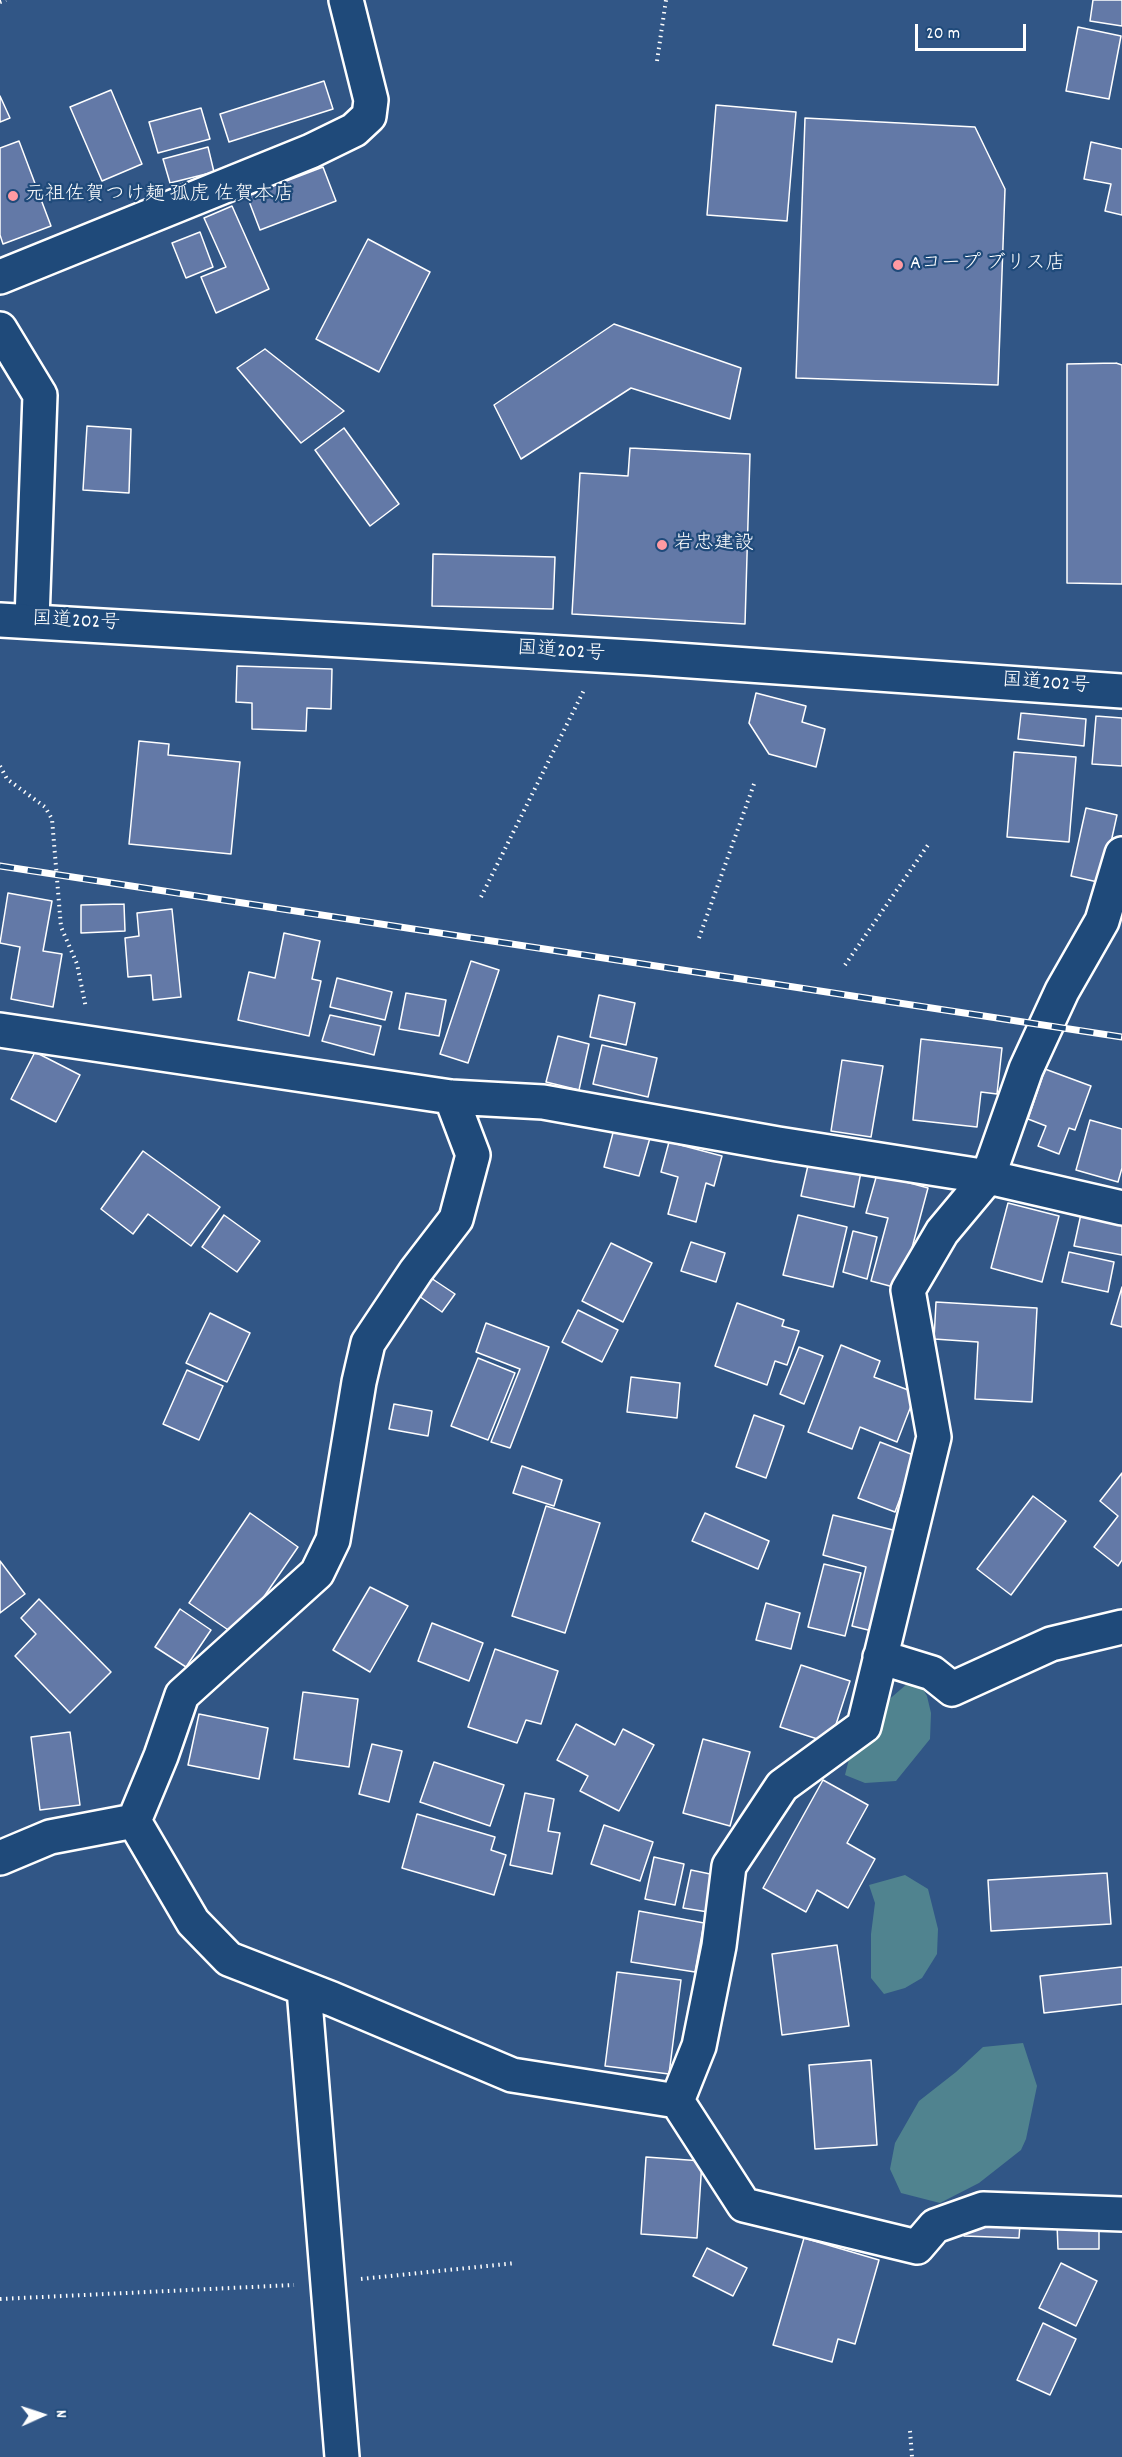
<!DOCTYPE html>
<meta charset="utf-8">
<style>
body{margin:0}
#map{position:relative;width:1122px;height:2457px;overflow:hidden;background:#315686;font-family:Dekko,sans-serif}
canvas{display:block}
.north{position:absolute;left:12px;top:2385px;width:60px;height:60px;-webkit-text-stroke:4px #1f4a7a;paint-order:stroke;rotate:87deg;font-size:16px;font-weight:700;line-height:24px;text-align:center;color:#fff}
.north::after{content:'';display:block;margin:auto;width:21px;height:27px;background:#fff;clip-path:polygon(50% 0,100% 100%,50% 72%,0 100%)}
.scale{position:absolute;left:915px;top:24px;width:111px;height:27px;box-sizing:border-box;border:3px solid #fff;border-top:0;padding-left:8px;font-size:18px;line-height:21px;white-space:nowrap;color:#fff;-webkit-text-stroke:4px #1f4a7a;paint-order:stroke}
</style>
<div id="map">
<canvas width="1122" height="2457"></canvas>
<div class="north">N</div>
<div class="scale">20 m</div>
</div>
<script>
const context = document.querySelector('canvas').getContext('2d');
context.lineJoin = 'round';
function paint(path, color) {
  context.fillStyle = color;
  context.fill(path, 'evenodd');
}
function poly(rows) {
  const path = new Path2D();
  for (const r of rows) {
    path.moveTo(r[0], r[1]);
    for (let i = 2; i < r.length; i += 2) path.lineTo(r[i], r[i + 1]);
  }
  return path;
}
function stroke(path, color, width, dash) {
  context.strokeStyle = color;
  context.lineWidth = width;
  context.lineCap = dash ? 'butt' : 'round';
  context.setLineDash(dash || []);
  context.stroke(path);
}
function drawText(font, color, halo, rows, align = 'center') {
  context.font = font + ' Dekko,"Klee One",sans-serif';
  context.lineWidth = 4.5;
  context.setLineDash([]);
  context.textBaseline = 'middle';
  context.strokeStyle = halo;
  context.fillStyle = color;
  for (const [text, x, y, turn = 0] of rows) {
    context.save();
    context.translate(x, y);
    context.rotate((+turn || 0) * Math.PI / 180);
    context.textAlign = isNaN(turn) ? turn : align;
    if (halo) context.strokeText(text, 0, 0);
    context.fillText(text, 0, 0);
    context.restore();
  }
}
const green = poly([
 [908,1683,921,1686,927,1696,931,1713,930,1739,896,1781,865,1783,845,1775,850,1755,885,1703],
 [905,1875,928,1889,938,1929,937,1954,922,1978,905,1988,884,1994,871,1978,871,1934,875,1903,869,1885],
 [1023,2043,1037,2086,1026,2139,1021,2150,979,2183,940,2203,901,2193,890,2169,895,2143,919,2101,956,2072,983,2047]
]);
const building = poly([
 [1093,0,1122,0,1122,26,1090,21,1093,0],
 [1078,27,1121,36,1109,99,1066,91,1078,27],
 [324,81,333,109,229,142,220,114,324,81],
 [111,90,142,164,102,181,70,107,111,90],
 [0,96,10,118,0,122,0,96],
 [716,105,796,112,787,221,707,215,716,105],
 [201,108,210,139,158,153,149,122,201,108],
 [805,118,975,127,1005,189,998,385,796,378,805,118],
 [19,141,51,226,3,244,0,235,0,148,19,141],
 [1091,142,1122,149,1122,215,1105,211,1111,184,1084,179,1091,142],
 [208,147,214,172,170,183,163,159,208,147],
 [323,167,336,201,260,230,247,196,323,167],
 [232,206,269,289,216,313,201,277,226,267,204,218,232,206],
 [200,232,213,267,186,278,172,243,200,232],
 [368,239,430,272,379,372,316,339,368,239],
 [614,324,741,368,730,419,631,388,521,459,494,405,614,324],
 [265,349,344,411,301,443,237,368,265,349],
 [1116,363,1122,365,1122,584,1067,583,1067,364,1116,363],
 [87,426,131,429,129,493,83,490,87,426],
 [344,428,399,504,370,526,315,450,344,428],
 [630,448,750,454,745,624,572,614,580,473,628,476,630,448],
 [433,554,555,557,553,609,432,606,433,554],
 [237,666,332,669,331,709,307,708,306,731,252,729,252,703,236,702,237,666],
 [756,693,806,706,802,722,825,729,816,767,769,754,749,723,756,693],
 [1021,713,1086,719,1084,746,1018,739,1021,713],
 [1096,716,1122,718,1122,766,1092,764,1096,716],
 [139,741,169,744,168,755,240,762,231,854,129,844,139,741],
 [1014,752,1076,757,1069,842,1007,837,1014,752],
 [1086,808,1117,815,1102,883,1071,876,1086,808],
 [8,893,52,901,43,951,62,954,53,1007,11,999,20,947,0,943,8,893],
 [124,904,125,931,81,933,81,905,124,904],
 [172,909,181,997,153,1000,151,975,128,977,125,938,139,936,137,913,172,909],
 [284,933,320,941,312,979,321,981,309,1036,238,1020,249,972,275,978,284,933],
 [471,961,499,970,468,1063,440,1054,471,961],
 [337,978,392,992,385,1020,330,1007,337,978],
 [406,993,446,1000,439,1036,399,1029,406,993],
 [599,995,635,1003,626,1045,590,1037,599,995],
 [330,1015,381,1026,374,1055,322,1041,330,1015],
 [558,1036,589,1044,579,1090,546,1082,558,1036],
 [921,1039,1002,1048,997,1094,981,1092,977,1127,913,1120,921,1039],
 [602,1045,657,1058,648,1097,593,1084,602,1045],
 [35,1052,80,1075,56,1122,11,1099,35,1052],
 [842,1060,883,1066,871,1137,831,1131,842,1060],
 [1045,1069,1091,1086,1075,1130,1069,1128,1059,1154,1038,1146,1046,1126,1028,1119,1045,1069],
 [1090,1120,1122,1129,1122,1168,1118,1182,1076,1170,1090,1120],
 [614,1129,650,1138,639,1176,604,1167,614,1129],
 [669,1142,722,1156,714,1186,706,1183,696,1222,668,1214,678,1177,661,1172,669,1142],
 [143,1151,220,1207,191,1246,148,1214,133,1234,101,1209,143,1151],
 [809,1161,861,1172,854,1207,801,1196,809,1161],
 [877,1174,928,1188,901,1289,871,1281,888,1218,866,1213,877,1174],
 [1008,1203,1059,1216,1042,1282,991,1268,1008,1203],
 [1081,1214,1122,1223,1122,1255,1074,1246,1081,1214],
 [224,1215,260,1241,237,1272,202,1247,224,1215],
 [798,1215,847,1227,833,1287,783,1275,798,1215],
 [853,1231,877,1237,867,1279,843,1272,853,1231],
 [691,1242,725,1253,716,1282,681,1271,691,1242],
 [611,1243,652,1263,623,1322,582,1301,611,1243],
 [1069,1252,1114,1262,1108,1292,1062,1282,1069,1252],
 [428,1276,455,1294,442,1312,416,1294,428,1276],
 [1122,1287,1122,1327,1111,1324,1122,1287],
 [936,1302,1037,1308,1032,1402,975,1399,978,1342,934,1339,936,1302],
 [737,1303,784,1320,782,1326,799,1331,787,1365,775,1361,767,1385,715,1366,737,1303],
 [578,1310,618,1330,602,1362,562,1342,578,1310],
 [210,1313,250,1333,227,1382,186,1363,210,1313],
 [486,1323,549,1347,510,1448,491,1442,520,1369,476,1352,486,1323],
 [841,1345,880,1361,874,1377,916,1393,897,1442,860,1427,852,1449,808,1432,841,1345],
 [799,1347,823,1356,804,1404,780,1394,799,1347],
 [478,1358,515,1373,488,1440,451,1426,478,1358],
 [187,1370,223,1386,199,1440,163,1424,187,1370],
 [631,1377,680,1383,677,1418,627,1412,631,1377],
 [394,1404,432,1411,428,1436,389,1429,394,1404],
 [754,1415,784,1426,766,1478,736,1467,754,1415],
 [880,1442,916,1456,895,1512,858,1498,880,1442],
 [522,1466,562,1480,554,1506,513,1493,522,1466],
 [1122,1473,1122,1560,1118,1566,1094,1547,1118,1516,1100,1501,1122,1473],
 [1033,1496,1066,1521,1011,1595,977,1569,1033,1496],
 [546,1506,600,1523,565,1633,512,1616,546,1506],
 [250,1513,298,1547,237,1636,189,1603,250,1513],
 [705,1513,769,1541,758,1569,692,1541,705,1513],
 [833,1515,897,1531,872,1631,852,1626,866,1567,823,1555,833,1515],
 [0,1561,25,1594,0,1613,0,1561],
 [824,1564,861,1573,845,1636,808,1627,824,1564],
 [370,1587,408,1606,370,1672,333,1650,370,1587],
 [39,1599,111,1672,70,1713,15,1656,36,1634,21,1618,39,1599],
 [766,1603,800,1613,791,1649,756,1640,766,1603],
 [180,1609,211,1630,186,1667,155,1647,180,1609],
 [432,1623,483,1643,469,1681,418,1661,432,1623],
 [495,1649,558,1671,541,1724,526,1720,517,1743,468,1727,495,1649],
 [801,1665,850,1681,830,1743,780,1727,801,1665],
 [303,1692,358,1699,349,1767,294,1759,303,1692],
 [199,1714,268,1728,259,1779,188,1765,199,1714],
 [576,1724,615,1745,623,1729,654,1745,619,1811,580,1791,588,1776,557,1760,576,1724],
 [70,1732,80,1805,40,1810,31,1737,70,1732],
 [703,1739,750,1752,730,1826,683,1813,703,1739],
 [372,1744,402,1751,389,1802,359,1794,372,1744],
 [434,1762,504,1785,490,1826,420,1802,434,1762],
 [823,1780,868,1805,847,1843,875,1859,848,1908,817,1890,806,1912,763,1888,823,1780],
 [525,1793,554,1799,548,1831,560,1833,552,1874,510,1865,525,1793],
 [417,1814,495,1837,491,1850,506,1855,494,1895,402,1868,417,1814],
 [604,1825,653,1842,640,1881,591,1864,604,1825],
 [654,1857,684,1864,675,1905,645,1899,654,1857],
 [691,1870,715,1875,708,1912,683,1908,691,1870],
 [1107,1873,1111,1924,991,1931,988,1880,1107,1873],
 [639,1911,704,1923,695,1972,631,1962,639,1911],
 [837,1945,849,2026,782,2035,772,1954,837,1945],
 [1122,1967,1122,2004,1044,2013,1040,1976,1122,1967],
 [617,1972,681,1980,669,2074,605,2066,617,1972],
 [871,2060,877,2145,815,2149,809,2065,871,2060],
 [646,2157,702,2161,697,2238,641,2234,646,2157],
 [964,2221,1020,2224,1019,2238,964,2236,964,2221],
 [1057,2224,1099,2224,1099,2249,1058,2249,1057,2224],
 [804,2238,879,2260,855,2344,838,2339,832,2362,773,2345,804,2238],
 [707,2248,747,2268,733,2296,693,2276,707,2248],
 [1061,2263,1097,2281,1076,2326,1039,2308,1061,2263],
 [1043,2323,1076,2339,1050,2395,1017,2380,1043,2323]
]);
const path = poly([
 [0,2,6,0],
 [657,61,666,0],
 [0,766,7,779,45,807,52,819,61,927,77,964,86,1008],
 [481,897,584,690],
 [699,938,754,784],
 [845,965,930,842],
 [361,2279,516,2263],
 [0,2299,294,2285],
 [910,2431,912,2457]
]);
const minor = poly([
 [0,277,311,151,354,130,369,116,371,100,346,0],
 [0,1030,451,1097,543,1102,778,1144,988,1177,1122,1208],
 [880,1657,932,1673,952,1689,1051,1644,1122,1627],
 [134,1821,193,1922,229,1959,332,1999,512,2075,677,2101,744,2205,917,2247,935,2226,983,2209,1122,2214],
 [134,1821,161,1756,182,1695,317,1573,333,1540,359,1382,368,1343,416,1271,456,1219,473,1155,451,1097],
 [0,1858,50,1837,134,1821],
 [304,1989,342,2457],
 [677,2101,699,2046,719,1946,729,1866,782,1786,864,1726,934,1437,908,1290,942,1232,988,1177,1026,1069,1062,991,1102,921,1122,854]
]);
const tertiary = poly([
 [0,329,40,395,32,620]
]);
const trunk = poly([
 [0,620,648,658,1122,691]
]);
const rail = poly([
 [0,866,1122,1037]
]);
const markers = [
 [13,196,6,"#ff9aa2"],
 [898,265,6,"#ff9aa2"],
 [662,545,6,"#ff9aa2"]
];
const poiNames = [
 ["元祖佐賀つけ麺 孤虎 佐賀本店",25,196],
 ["Aコープ ブリス店",910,265],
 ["岩忠建設",674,545]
];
const streetNames = [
 ["国道202号",76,623,3],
 ["国道202号",561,653,4],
 ["国道202号",1046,685,4]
];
paint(green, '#50838f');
paint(building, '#6379a7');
stroke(building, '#fff', 1.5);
stroke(minor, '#fff', 38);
stroke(tertiary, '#fff', 38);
stroke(trunk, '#fff', 38);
stroke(path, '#fff', 4, [1.5, 4.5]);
stroke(minor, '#1f4a7a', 33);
stroke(tertiary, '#1f4a7a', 33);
stroke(trunk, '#1f4a7a', 33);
stroke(rail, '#fff', 7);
stroke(rail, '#1f4a7a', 4.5, [14]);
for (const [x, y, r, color] of markers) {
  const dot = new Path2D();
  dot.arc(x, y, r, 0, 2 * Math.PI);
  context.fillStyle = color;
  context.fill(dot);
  stroke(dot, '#1f4a7a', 2);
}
drawText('20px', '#fff', '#1f4a7a', poiNames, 'left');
drawText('20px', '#fff', '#1f4a7a', streetNames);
</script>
